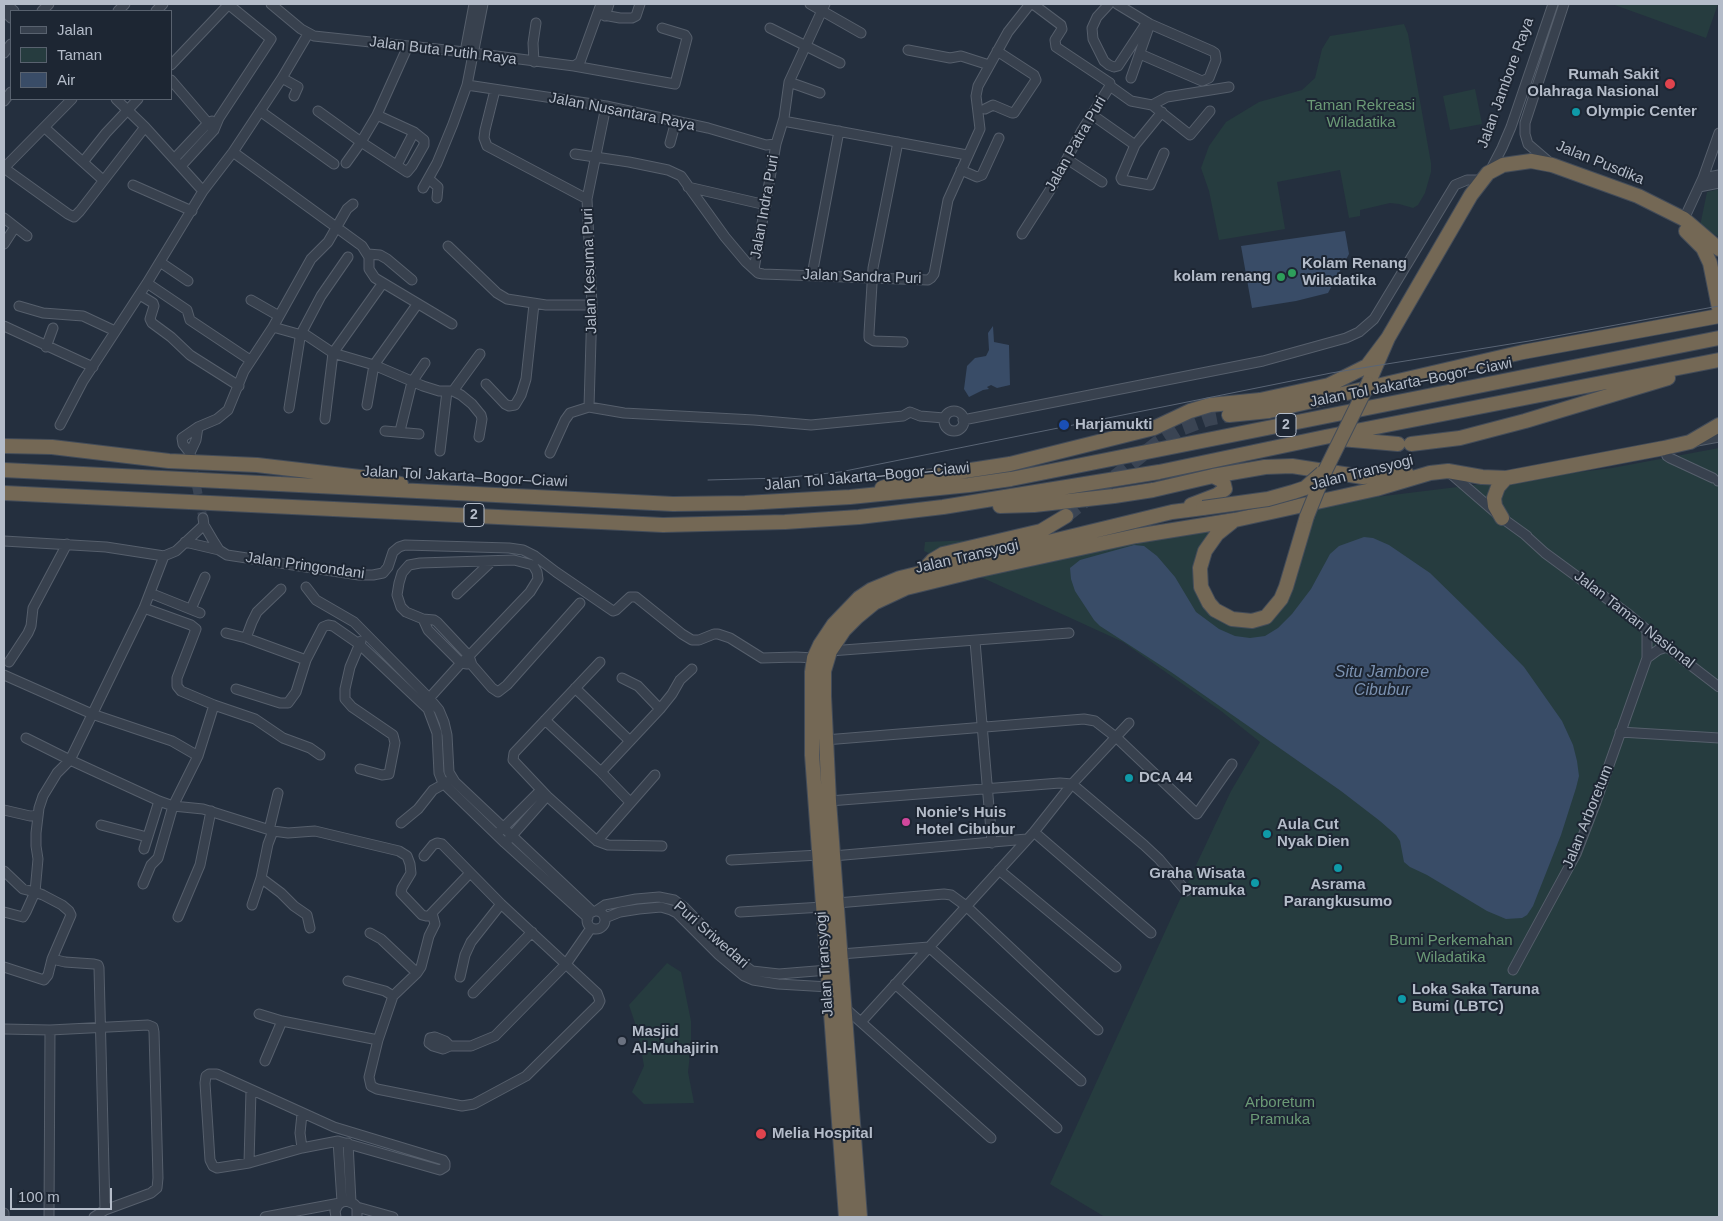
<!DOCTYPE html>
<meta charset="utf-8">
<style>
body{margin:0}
#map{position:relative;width:1723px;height:1221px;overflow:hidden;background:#242f3e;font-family:Arial,sans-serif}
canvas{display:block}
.frame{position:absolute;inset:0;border:5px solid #b4bcc9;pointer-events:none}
.legend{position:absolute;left:10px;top:10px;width:162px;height:90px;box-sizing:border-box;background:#1d2633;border:1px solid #59626f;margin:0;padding:6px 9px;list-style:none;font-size:15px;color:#b4bcc9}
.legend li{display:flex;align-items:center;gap:10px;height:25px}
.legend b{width:25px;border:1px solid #59626f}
.scale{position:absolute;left:10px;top:1188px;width:102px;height:22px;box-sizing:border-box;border:2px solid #b4bcc9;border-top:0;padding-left:6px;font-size:15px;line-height:18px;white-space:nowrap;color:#b4bcc9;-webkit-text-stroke:4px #1d2633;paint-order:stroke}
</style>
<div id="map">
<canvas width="1723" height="1221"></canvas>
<div class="frame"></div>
<ul class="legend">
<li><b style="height:6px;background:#38414e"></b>Jalan</li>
<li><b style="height:14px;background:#263c3f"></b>Taman</li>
<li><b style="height:14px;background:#394c67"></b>Air</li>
</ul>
<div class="scale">100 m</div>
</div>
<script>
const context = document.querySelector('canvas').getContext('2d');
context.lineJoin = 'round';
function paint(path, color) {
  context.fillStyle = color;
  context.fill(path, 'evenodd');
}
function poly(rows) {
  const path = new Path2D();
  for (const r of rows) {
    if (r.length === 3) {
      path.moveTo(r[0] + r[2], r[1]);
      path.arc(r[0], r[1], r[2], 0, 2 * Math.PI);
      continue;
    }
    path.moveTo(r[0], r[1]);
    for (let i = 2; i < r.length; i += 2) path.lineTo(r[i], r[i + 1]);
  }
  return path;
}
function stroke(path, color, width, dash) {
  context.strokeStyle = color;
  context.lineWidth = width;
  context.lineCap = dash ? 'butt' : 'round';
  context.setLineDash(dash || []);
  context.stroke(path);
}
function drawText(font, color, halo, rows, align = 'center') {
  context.font = font + ' Arial,sans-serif';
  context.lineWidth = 4;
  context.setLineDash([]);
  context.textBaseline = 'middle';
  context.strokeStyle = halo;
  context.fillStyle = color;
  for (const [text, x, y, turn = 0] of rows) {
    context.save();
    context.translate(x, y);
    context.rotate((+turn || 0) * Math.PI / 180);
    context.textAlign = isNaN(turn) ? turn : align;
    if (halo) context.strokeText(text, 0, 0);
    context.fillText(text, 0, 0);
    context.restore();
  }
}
const green = poly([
 [1612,4,1718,4,1706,38],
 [1404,24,1408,34,1431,163,1431,172,1425,193,1418,205,1413,208,1399,204,1390,203,1360,210,1360,216,1349,218,1340,170,1277,182,1285,229,1219,240,1209,191,1201,168,1209,146,1226,122,1259,102,1302,90,1315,78,1322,49,1330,36],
 [1475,89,1482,124,1450,130,1443,96],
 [1719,189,1719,237,1700,226,1707,192],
 [1719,448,1719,1217,1105,1217,1050,1184,1174,912,1231,791,1260,742,1221,711,1123,642,924,551,925,542,1159,532,1226,521,1198,571,1222,616,1277,613,1296,577,1309,524,1319,504,1612,468],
 [667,963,681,972,691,1021,691,1045,688,1072,694,1103,644,1104,632,1092,644,1066,638,1032,629,1005]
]);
const water = poly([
 [1345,231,1349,254,1328,293,1296,301,1252,308,1241,246],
 [993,326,994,342,1009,345,1010,385,997,388,991,385,987,387,989,389,983,390,969,397,964,389,967,366,975,358,986,356,989,350,988,333],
 [1364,537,1373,538,1389,545,1430,573,1475,617,1524,667,1562,721,1573,745,1577,761,1579,776,1576,788,1561,835,1533,906,1527,915,1522,918,1506,919,1487,911,1427,875,1410,867,1404,862,1400,841,1396,835,1380,821,1341,791,1171,672,1100,626,1094,620,1075,591,1071,579,1070,568,1080,560,1134,545,1144,546,1157,556,1175,577,1196,612,1219,629,1235,636,1250,638,1265,636,1278,628,1292,614,1311,589,1330,554,1339,546]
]);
const minorTunnel = poly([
 [191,459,203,518]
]);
const highwayTunnel = poly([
 [1066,516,1157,443,1178,430,1208,419,1229,415]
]);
const minor = poly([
 [6,4,14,11],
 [271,4,301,29,314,36,465,52,574,66,580,62,601,4],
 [810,4,861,33],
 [1033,4,1061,25,1062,29,1055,40,1056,47,1110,83,1110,86,1131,101,1152,105,1190,135,1210,111],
 [1109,4,1097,17,1092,28,1093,39,1104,61,1109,65,1114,67,1118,66,1147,22],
 [1117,4,1150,24,1212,51,1215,53,1216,60,1209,78,1202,81,1140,54],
 [4,11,11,18],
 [42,11,49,4],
 [118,11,125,4],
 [156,11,163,4],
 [598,14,620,18,632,18,636,16,640,4],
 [605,16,609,4],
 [770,28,840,63],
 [908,50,950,58,961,56,989,65],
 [465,52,474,4],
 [4,53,11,44],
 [534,62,533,43,536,23],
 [171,65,228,5],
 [574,66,675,84,687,38,685,35,662,28],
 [282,78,298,87,294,96],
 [1131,78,1150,24],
 [171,80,214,130],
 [789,82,820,93],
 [467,85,606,106,708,128,766,145,776,144],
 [495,90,485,130,484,138,487,146,587,199],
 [116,99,145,127,203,191],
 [4,101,11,92],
 [1152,105,1167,97,1229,87],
 [985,109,993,105,1012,113,1014,113,1036,80,1034,75,997,51],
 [260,111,334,164],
 [318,111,361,142,407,172,412,166,424,145,424,140,414,132,377,115],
 [1162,112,1135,145,1121,178,1122,180,1150,185,1164,153],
 [1091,114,1135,145],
 [783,121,967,155],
 [45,128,103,180],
 [898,142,873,268,869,333,869,338,874,341,903,342],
 [670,143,676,121],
 [233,152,362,246,369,257,369,269,375,278,452,324],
 [575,154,629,162,668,170,681,176,725,237,746,262,758,273,763,274,928,280,931,278,934,274,948,200,980,129,976,96,978,86,1008,32,1030,4],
 [174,159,208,123,212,121],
 [1067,159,1102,182],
 [83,162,106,133,138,99],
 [1549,162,1528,144,1525,134,1525,123,1564,4],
 [346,163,361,142,377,115,408,46],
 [397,165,414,132],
 [181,166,214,130,219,118,271,39,228,4],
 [4,168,68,214,74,217,80,211,145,127],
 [4,168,72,99],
 [961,170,977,177,982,175,999,138],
 [1489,173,1502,148,1511,127,1553,4],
 [1703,178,1719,175],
 [429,179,438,187,437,198],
 [133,185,192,211],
 [688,187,766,205],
 [1699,187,1719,183],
 [423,188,437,163,453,124,467,85,483,4],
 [4,218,27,236],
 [1684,219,1703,178,1719,133],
 [1022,234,1052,187,1081,132,1110,86],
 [4,244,15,227],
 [448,246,497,293,507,299,546,305,592,305],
 [368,254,380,255,387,259,412,280],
 [160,262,188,281],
 [754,269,776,144,784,118,789,82,825,4],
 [812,275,839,131],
 [147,283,187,310,190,320,250,360],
 [140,295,153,303,154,306,150,319,152,323,171,337,190,355,239,386],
 [251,300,279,316],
 [19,306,43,313,83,316,115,331],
 [4,326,93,367],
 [273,327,298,334],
 [303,330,321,296,348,257],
 [306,335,333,353,374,365,423,386,439,391,453,391,461,395,472,404,481,415,482,419,479,437],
 [46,347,53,328],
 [486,384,505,404,509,406,515,405,521,395,526,379,534,304],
 [453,391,480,354],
 [367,405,374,365,416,306],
 [589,407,592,305,587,199,606,106],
 [289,408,300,338],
 [954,421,10],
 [325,419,333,353,380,287],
 [963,420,1263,361,1346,338,1359,332,1374,319,1455,185,1467,180,1483,180],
 [60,425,83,381,147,283,203,191,233,152,282,78,308,34],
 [385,431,419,434],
 [400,431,412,382,425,363],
 [1697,441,1719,437],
 [1664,448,1667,456,1670,458,1713,478],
 [440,451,447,391],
 [190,453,196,440,198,427],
 [550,453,565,420,570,413,589,407,624,413,754,420,811,425,903,416,910,412,920,416,944,418],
 [191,459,190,453,183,444,182,438,198,427,217,419,228,410,244,371,273,327,311,259,328,242,347,209,353,204],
 [1450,473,1502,518,1527,536],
 [1718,481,1719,481],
 [203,518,204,525,214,542,219,550,227,555,359,575,373,575,383,573,388,567,393,552,399,547,405,545,509,548,523,550,535,556,556,572,613,611,616,610,630,597,636,597,682,634,692,640,699,640,714,634,718,634,730,638,762,658,796,657,814,658],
 [1523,533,1545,553,1628,614,1667,647,1719,687],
 [4,541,106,547,164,556,176,551,204,525],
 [185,542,219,550],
 [306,587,316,600,354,622,429,698,439,710,444,722,447,735,449,772,455,782,593,912],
 [150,593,200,613],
 [457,594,492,561],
 [144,608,191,625,196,629,177,678,177,686,181,691,214,705,255,719,283,738,310,748,320,755],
 [191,609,205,577],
 [423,619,428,630,461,663,467,664],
 [226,633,246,638,306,660],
 [246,638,252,622,257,612,281,589],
 [975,641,992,843],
 [830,651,1069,633],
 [1647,658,1658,650,1667,647],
 [9,662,28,633,31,626,33,608,67,544],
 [600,662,514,753,513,760,547,796,597,841,608,845,662,846],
 [4,675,92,714,172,741,198,756],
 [622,678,638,686,660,709],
 [575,688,630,741],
 [236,689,280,703,288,703,296,692,306,660,323,627,328,625,333,626,359,644,428,709,437,733,439,773,443,783,505,843,588,918],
 [424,704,461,663,469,656,530,592,538,579,537,572,533,565,514,560,420,563,409,565,402,573,399,583,397,595,401,607,406,612,423,619,434,620,437,622,469,656,472,665,492,688,498,692,507,685,580,603],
 [545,720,601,772,630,802],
 [1620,732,1719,738],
 [26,738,70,760,159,801,173,806,203,809,273,831,288,833,315,831,399,851,407,856,410,864,411,873,402,888,401,893,422,915,426,916,429,916,470,873],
 [825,740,1084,719,1095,721,1117,738,1197,814,1232,764],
 [360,769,382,775,389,774,395,743,393,735,352,707,345,699,345,689,350,667,361,641],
 [601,772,660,709,672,694,680,680,692,669],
 [829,801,1060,783,1072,784,1144,845,1159,859,1186,891],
 [4,810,30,816,38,815],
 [401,823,418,809,433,790,449,781],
 [101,825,147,837],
 [269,830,278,793],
 [500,831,541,790],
 [1034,832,1151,933],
 [509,839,547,796],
 [597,841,655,775],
 [144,849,159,801],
 [833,856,1027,839],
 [731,860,819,855],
 [999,870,1116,967],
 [4,871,23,889,35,892,26,912,23,917,4,912],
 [261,878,281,893,294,906,307,915,310,928],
 [143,884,151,865,158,858,173,806,198,756,214,705],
 [837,903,944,894,951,895,966,906,1098,1030],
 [252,905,261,878,268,844,273,831],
 [596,920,9],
 [596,911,605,905,636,899,659,897,674,900,685,908,724,948,741,963,752,971,779,974,828,970],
 [740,912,823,907],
 [178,917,200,865,211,811],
 [605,918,620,912,639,909,661,907,671,910,677,913,719,955,744,976,753,980,778,984,829,987],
 [370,933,381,939,417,973,421,967,429,936,435,924,432,913],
 [841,954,929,947,1081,1081],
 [4,967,44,980,48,975,52,959],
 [1513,970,1576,854,1596,802,1647,658,1647,630],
 [460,977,465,955,471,942,501,904],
 [348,981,385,991,393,996,378,1040,369,1077,371,1086,377,1089,462,1106,474,1104,526,1076,598,1005,600,1001,597,993,501,904,442,844,437,843,433,845,424,856],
 [895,984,1057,1128],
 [473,993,532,932],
 [393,996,417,973],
 [845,1008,991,1138],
 [259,1014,282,1021,378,1040],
 [861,1022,1034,832,1072,784,1129,723],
 [4,1029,50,1030,148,1025,153,1027,154,1032,158,1178,157,1188,151,1193,105,1210,94,1217],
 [450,1046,445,1041,435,1037,430,1038,429,1043,433,1046,443,1049,450,1046,471,1046,495,1036,566,964,591,928],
 [265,1061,282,1021],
 [209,1074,217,1074,334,1127,443,1160,445,1163,445,1167,440,1170,338,1141,302,1148,249,1163,217,1168,213,1166,210,1160,205,1083,206,1076,209,1074],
 [338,1141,342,1202],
 [348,1143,351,1202],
 [302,1148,300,1133,302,1114],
 [249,1163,251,1090],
 [357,1207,393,1217],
 [105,1210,99,968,98,965,94,964,65,962,52,959,71,915,69,911,62,905,43,895,35,892,38,859,36,846,36,833,39,808,43,796,57,773,70,760,144,608,164,556],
 [4,1213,4,1217],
 [49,1217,50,1030],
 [265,1217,340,1203],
 [336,1217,335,1211,338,1205,342,1202,347,1201,354,1204,357,1207,357,1217]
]);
const highway = poly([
 [1686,231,1703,248,1710,263,1719,308],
 [1368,384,1388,338,1471,195,1488,173,1503,165,1531,161,1552,165,1638,196,1684,219,1719,249],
 [1229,415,1269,411,1523,352,1719,316],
 [1341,439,1398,444],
 [1411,444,1460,438,1525,421,1668,378],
 [4,446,52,447,169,461,257,465,377,479,401,484],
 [4,470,673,504,745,503,850,497,969,485,1011,479,1719,338],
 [882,488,906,480,1010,464,1154,428,1190,411,1210,405,1260,400,1329,385,1367,366,1388,338],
 [4,493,663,525,785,522,859,517,943,507,1159,472,1325,437,1719,360],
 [1191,505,1217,495,1225,489,1223,481,1213,476],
 [1000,506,1034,505,1114,496,1153,490,1213,476,1265,467,1292,466,1363,477,1407,474],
 [1502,518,1495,506,1494,498,1498,487,1506,478],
 [1232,522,1217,534,1205,551,1200,568,1201,587,1209,603,1215,610,1232,619,1252,621,1266,617,1281,599,1286,587,1307,516],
 [922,572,933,560,943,554,1041,531,1066,516],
 [846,1217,812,755,812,672,814,658,820,645,834,624,859,598,871,590,900,578,1172,512,1203,508],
 [860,1217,829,801,824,696,824,671,830,651,844,630,857,617,874,603,906,588,975,571,1136,536,1235,520,1376,489,1430,473,1448,471,1482,477,1506,478,1664,448,1690,442,1719,425]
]);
const tram = poly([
 [708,480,781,478,840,472,1331,373,1529,341,1719,306]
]);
const highwayBridge = poly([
 [1203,508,1268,499,1293,492,1305,488,1322,473],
 [1307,516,1326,469,1368,384]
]);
const markers = [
 [1670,84,6,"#e0444e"],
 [1576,112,5,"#0f9aa8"],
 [1292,273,5,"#2e9e5b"],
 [1281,277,5,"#2e9e5b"],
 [1064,425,6,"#1a4fb4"],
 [1129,778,5,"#0f9aa8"],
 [906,822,5,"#d1479c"],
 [1267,834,5,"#0f9aa8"],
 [1338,868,5,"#0f9aa8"],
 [1255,883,5,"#0f9aa8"],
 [1402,999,5,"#0f9aa8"],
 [622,1041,5,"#6b7280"],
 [761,1134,6,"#e0444e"]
];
const shields = [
 [1286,425,20],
 [474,515,20]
];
const shieldNames = [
 ["2",1286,425],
 ["2",474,515]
];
const streetNames = [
 ["Jalan Buta Putih Raya",443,51,7],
 ["Jalan Jambore Raya",1506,83,-70],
 ["Jalan Nusantara Raya",622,112,11],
 ["Jalan Patra Puri",1076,144,-60],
 ["Jalan Pusdika",1600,163,22],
 ["Jalan Indra Puri",765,207,-80],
 ["Jalan Kesuma Puri",590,271,-92],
 ["Jalan Sandra Puri",862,277,2],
 ["Jalan Tol Jakarta–Bogor–Ciawi",1411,383,-11],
 ["Jalan Transyogi",1362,473,-14],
 ["Jalan Tol Jakarta–Bogor–Ciawi",465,477,3],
 ["Jalan Tol Jakarta–Bogor–Ciawi",867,477,-5],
 ["Jalan Transyogi",967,557,-13],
 ["Jalan Pringondani",305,566,8],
 ["Jalan Taman Nasional",1634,620,38],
 ["Jalan Arboretum",1588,817,-68],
 ["Puri Sriwedari",711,935,41],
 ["Jalan Transyogi",825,964,-94]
];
const poiNames = [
 ["Rumah Sakit",1659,75,"right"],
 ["Olahraga Nasional",1659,92,"right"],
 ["Olympic Center",1586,112],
 ["Kolam Renang",1302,264],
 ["Wiladatika",1302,281],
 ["kolam renang",1271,277,"right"],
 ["Harjamukti",1075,425],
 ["DCA 44",1139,778],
 ["Nonie's Huis",916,813],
 ["Hotel Cibubur",916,830],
 ["Aula Cut",1277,825],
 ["Nyak Dien",1277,842],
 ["Graha Wisata",1245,874,"right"],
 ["Pramuka",1245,891,"right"],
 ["Asrama",1338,885,"center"],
 ["Parangkusumo",1338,902,"center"],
 ["Loka Saka Taruna",1412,990],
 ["Bumi (LBTC)",1412,1007],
 ["Masjid",632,1032],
 ["Al-Muhajirin",632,1049],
 ["Melia Hospital",772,1134]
];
const parkNames = [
 ["Taman Rekreasi",1361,106],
 ["Wiladatika",1361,123],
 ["Bumi Perkemahan",1451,941],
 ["Wiladatika",1451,958],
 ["Arboretum",1280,1103],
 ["Pramuka",1280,1120]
];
const waterNames = [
 ["Situ Jambore",1382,673],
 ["Cibubur",1382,691]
];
paint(green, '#263c3f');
paint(water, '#394c67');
stroke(minorTunnel, '#3a4453', 9, [9, 4.5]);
stroke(highwayTunnel, '#3a4453', 14, [14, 7]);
stroke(minor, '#565f6c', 11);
stroke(highway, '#434c59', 16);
stroke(minor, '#38414e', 9);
stroke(highway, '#746855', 14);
stroke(tram, '#5a6575', 1);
stroke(highwayBridge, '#434c59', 16, []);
stroke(highwayBridge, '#746855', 14);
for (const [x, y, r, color] of markers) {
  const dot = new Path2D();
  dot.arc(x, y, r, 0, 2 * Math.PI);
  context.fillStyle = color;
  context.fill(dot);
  stroke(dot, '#1d2633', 2);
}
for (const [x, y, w] of shields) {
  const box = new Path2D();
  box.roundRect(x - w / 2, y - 11.5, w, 23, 4);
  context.fillStyle = '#1d2633';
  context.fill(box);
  stroke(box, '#b4bcc9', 1);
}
drawText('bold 14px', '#b4bcc9', null, shieldNames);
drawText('15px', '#b4bcc9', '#1d2633', streetNames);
drawText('bold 15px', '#b4bcc9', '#1d2633', poiNames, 'left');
drawText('15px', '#6b9a76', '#1d2633', parkNames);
drawText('italic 16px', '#7c92b1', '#1d2633', waterNames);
</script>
